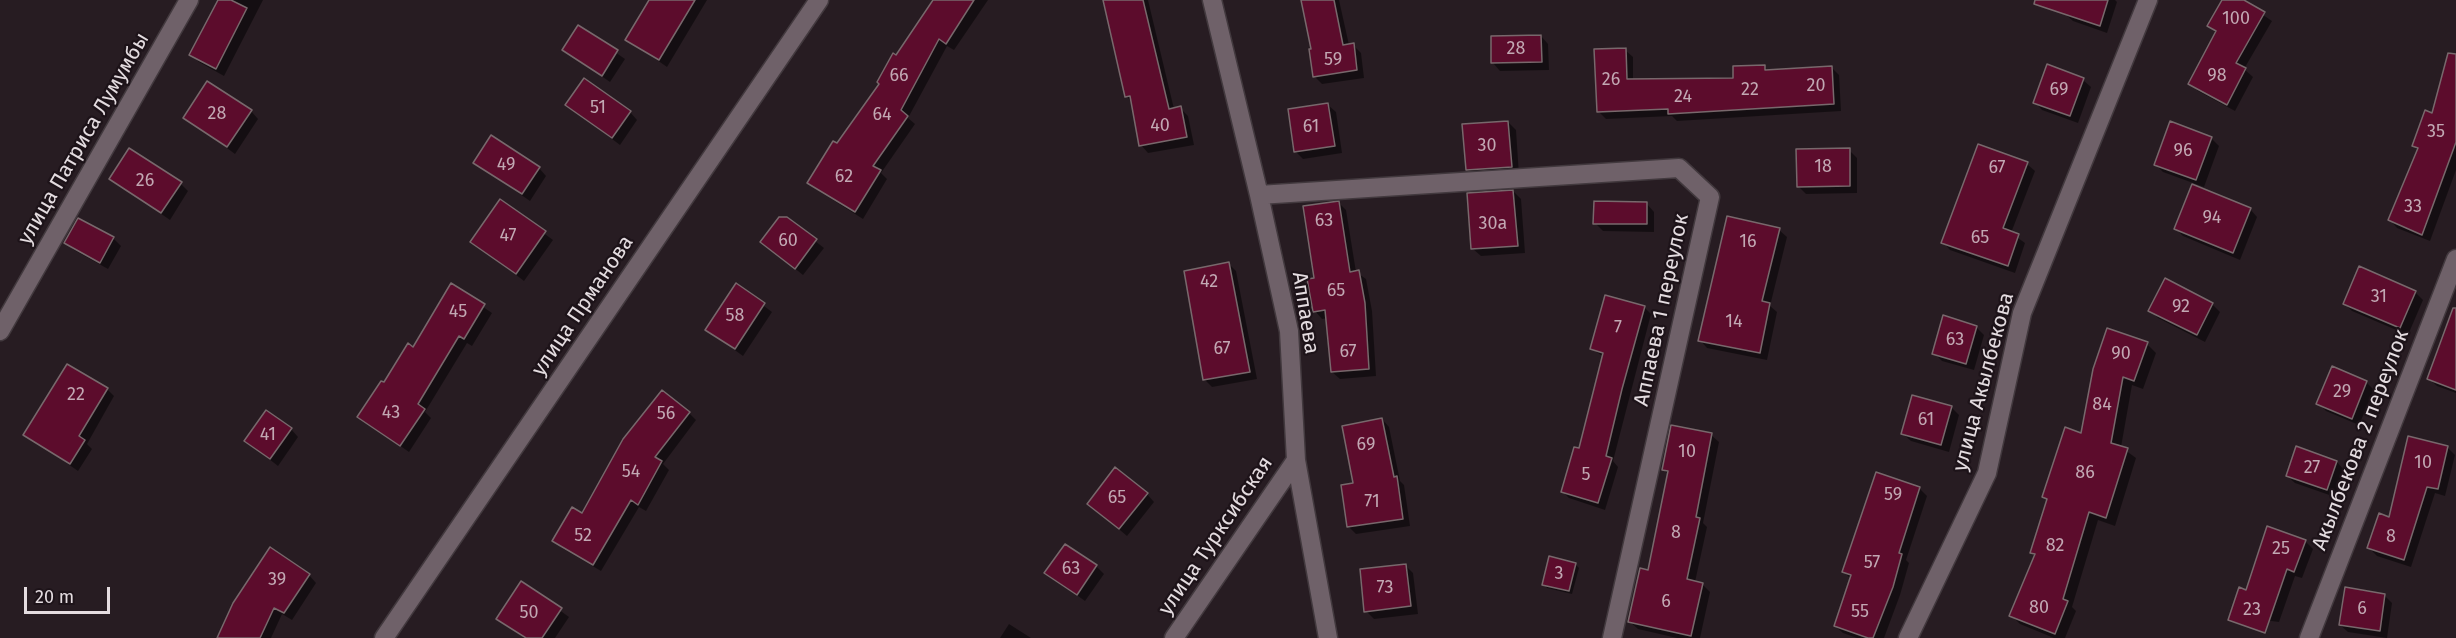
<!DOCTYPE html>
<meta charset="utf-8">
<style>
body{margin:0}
#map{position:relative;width:2456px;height:638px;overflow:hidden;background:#271c22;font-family:"Fira Sans",sans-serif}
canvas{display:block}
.scale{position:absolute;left:24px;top:587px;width:86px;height:27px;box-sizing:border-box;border:3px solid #e4dce0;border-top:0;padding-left:8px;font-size:18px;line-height:21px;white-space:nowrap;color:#e4dce0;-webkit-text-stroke:4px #1d1319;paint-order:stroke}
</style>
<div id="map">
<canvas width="2456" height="638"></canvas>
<div class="scale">20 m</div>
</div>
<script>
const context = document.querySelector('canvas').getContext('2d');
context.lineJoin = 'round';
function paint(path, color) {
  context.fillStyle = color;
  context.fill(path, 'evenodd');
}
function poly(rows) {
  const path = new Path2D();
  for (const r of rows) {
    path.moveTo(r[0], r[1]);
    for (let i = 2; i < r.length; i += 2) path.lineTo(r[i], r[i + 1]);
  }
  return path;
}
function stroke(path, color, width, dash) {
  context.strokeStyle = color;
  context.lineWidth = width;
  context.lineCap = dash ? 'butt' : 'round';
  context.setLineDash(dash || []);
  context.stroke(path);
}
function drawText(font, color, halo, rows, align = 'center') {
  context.font = font + ' "Fira Sans",sans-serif';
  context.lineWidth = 4.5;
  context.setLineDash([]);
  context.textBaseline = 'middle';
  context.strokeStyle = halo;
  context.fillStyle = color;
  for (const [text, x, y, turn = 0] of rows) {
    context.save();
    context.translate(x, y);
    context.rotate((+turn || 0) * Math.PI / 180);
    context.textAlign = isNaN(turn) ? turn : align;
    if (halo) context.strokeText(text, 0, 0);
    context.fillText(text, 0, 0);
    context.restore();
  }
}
const shadow = poly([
 [221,0,263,0,224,76,199,62,191,55],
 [651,0,707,0,667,67,627,39],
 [935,0,988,0,954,50,947,46,908,118,915,124,881,173,887,179,863,219,817,190,809,183,838,145],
 [1104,0,1148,0,1174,109,1180,108,1188,116,1194,145,1148,153,1141,145,1133,103,1127,97],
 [1302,0,1339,0,1349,45,1353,45,1361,53,1364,78,1322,84,1314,76,1313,50],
 [2070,0,2115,0,2117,2,2107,33,2073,21,2065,14],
 [2223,0,2241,0,2272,21,2244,69,2253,77,2235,111,2198,91,2190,84,2217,34,2209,26],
 [579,27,625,59,610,82,564,50],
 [1541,36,1548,44,1549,70,1500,71,1493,63],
 [1625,50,1633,57,1633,81,1735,80,1764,67,1769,71,1831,67,1839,75,1841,111,1677,121,1672,116,1606,119,1598,111],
 [2456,65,2456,170,2430,241,2397,228,2390,220,2418,151,2413,145,2433,115],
 [2083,80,2091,87,2078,123,2042,110,2035,102],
 [567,105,630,112,637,120,620,145],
 [1328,105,1336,112,1342,153,1303,159,1295,151],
 [251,111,258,119,235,154,185,117],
 [1508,122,1516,130,1519,175,1475,177,1467,170],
 [2211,138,2219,146,2204,187,2163,172,2156,165],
 [1849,150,1857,158,1857,193,1806,194,1798,186],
 [475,163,539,168,546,176,530,201],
 [2027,164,2035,171,2011,233,2025,243,2015,273,1950,250,1943,242],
 [111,179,181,184,188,191,170,220],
 [1513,191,1521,199,1525,253,1481,256,1473,249],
 [500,201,553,240,524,281,472,241],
 [1339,203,1346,210,1356,272,1366,279,1372,311,1376,376,1340,379,1332,372,1328,318,1322,319,1315,311,1316,279],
 [1647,204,1654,212,1654,232,1603,231,1595,223],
 [2250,209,2257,217,2240,260,2183,236,2176,229],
 [787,219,824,248,803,275,762,242],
 [1779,230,1787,237,1770,306,1777,312,1767,360,1707,348,1700,340],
 [113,238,121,246,108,269,74,250,66,243],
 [1229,264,1236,271,1257,379,1212,387,1204,379],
 [736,285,772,312,743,356,707,330],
 [452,286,492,313,472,346,467,343,425,412,431,418,409,452,359,417,414,349],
 [2415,292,2423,300,2408,335,2352,311,2345,304],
 [2212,304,2220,312,2205,342,2158,318,2150,310],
 [1644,307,1651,314,1613,461,1618,467,1605,510,1569,498,1562,491,1580,450,1604,357,1592,349],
 [1976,327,1984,335,1974,370,1942,361,1934,353],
 [2108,330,2147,344,2156,353,2143,389,2132,385,2121,447,2136,458,2115,526,2098,520,2072,607,2076,611,2065,638,2054,638,2020,624,2011,615,2035,556,2031,552,2048,501,2044,497,2082,435],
 [2456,348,2456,393,2437,386,2429,379],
 [2366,382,2374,390,2359,425,2326,411,2318,403],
 [107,389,114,396,87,444,92,449,78,471,25,434],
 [1951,407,1959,415,1949,452,1911,441,1903,434],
 [689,413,696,420,663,464,669,470,646,511,639,507,601,571,562,548,554,541],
 [1382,419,1389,427,1400,481,1404,485,1410,526,1356,534,1349,527],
 [291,429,298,437,278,466,246,441],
 [1711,435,1719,442,1703,523,1707,527,1695,582,1702,584,1710,592,1700,638,1677,638,1638,629,1630,622,1649,572,1668,474,1663,469],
 [2448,448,2455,455,2445,496,2435,493,2411,567,2377,556,2369,548],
 [2337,462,2344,470,2335,497,2295,483,2287,476],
 [1919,488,1927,496,1906,560,1909,563,1900,595,1884,638,1857,638,1843,633,1835,626,1851,579,1844,572],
 [1147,494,1154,502,1127,536,1089,504],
 [2305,541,2313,549,2302,578,2295,576,2279,622,2249,618],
 [1575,564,1579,568,1572,594,1547,588,1544,584],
 [1096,566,1104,574,1085,601,1046,573],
 [1406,566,1413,573,1418,614,1374,619,1366,611],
 [309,575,316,583,292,620,282,614,271,638,219,638],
 [522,583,569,617,555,638,524,638,498,618],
 [2384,595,2392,603,2387,638,2348,632,2340,625],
 [1009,624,1031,638,1000,638]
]);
const building = poly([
 [218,0,231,0,247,8,216,69,189,55,218,0],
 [649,0,695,0,659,60,625,40,649,0],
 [933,0,974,0,946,44,939,39,901,110,908,116,873,166,881,170,855,212,807,183,833,141,837,143,879,84,877,82,893,53,896,55,933,0],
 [1103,0,1143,0,1169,109,1181,106,1187,137,1139,146,1130,96,1125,97,1103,0],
 [1301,0,1334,0,1343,45,1354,43,1357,70,1313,77,1309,49,1311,49,1301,0],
 [2035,0,2108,0,2100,26,2034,4,2035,0],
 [2222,0,2244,0,2265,12,2236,63,2246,68,2227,105,2188,84,2216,31,2207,26,2222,0],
 [578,25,618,50,602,76,562,50,578,25],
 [1541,35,1542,62,1491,63,1491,36,1541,35],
 [1626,48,1627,79,1733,78,1733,66,1765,65,1765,70,1832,66,1834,104,1668,114,1668,109,1597,112,1594,49,1626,48],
 [2448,53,2456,54,2456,142,2422,235,2388,220,2418,148,2412,146,2425,110,2432,113,2448,53],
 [2047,64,2084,78,2070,116,2033,103,2047,64],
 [584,78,631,111,612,138,565,105,584,78],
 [207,81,252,110,227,147,183,118,207,81],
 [1328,103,1335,146,1294,152,1288,109,1328,103],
 [1508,121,1512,167,1466,170,1462,124,1508,121],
 [2170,121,2212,137,2196,180,2154,165,2170,121],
 [491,135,540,167,522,194,473,163,491,135],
 [1978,144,2028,162,2003,228,2019,234,2008,266,1941,243,1978,144],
 [129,148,182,182,161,213,109,179,129,148],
 [1850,148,1850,186,1797,187,1796,149,1850,148],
 [2192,184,2251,208,2233,253,2174,229,2192,184],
 [1513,190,1518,246,1471,249,1467,193,1513,190],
 [500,199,546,231,516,274,470,242,500,199],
 [1339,201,1350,272,1359,270,1365,303,1369,369,1331,372,1325,310,1313,312,1307,279,1314,278,1303,206,1339,201],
 [1594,201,1647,202,1647,224,1593,224,1594,201],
 [1727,216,1780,228,1762,301,1770,303,1760,353,1698,341,1727,216],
 [779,217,787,217,817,239,795,269,760,242,779,217],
 [78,218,114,237,100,263,64,243,78,218],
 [1229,262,1250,372,1203,380,1184,271,1229,262],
 [2359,266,2416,291,2400,328,2343,304,2359,266],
 [2165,278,2213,303,2197,335,2148,311,2165,278],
 [451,283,485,304,464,339,459,336,418,404,425,409,400,446,357,417,381,381,384,382,408,343,413,347,451,283],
 [736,283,765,303,735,349,705,330,736,283],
 [1605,295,1645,306,1622,389,1606,456,1612,458,1598,503,1561,492,1574,447,1579,448,1603,353,1590,349,1605,295],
 [2453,308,2456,308,2456,390,2427,379,2453,308],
 [1943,315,1977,326,1966,364,1932,354,1943,315],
 [2107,328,2148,342,2134,381,2123,377,2111,443,2128,448,2106,518,2089,512,2063,599,2068,601,2055,634,2009,616,2035,554,2030,553,2047,499,2042,497,2065,427,2081,433,2093,369,2107,328],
 [67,364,108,388,79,436,85,440,70,464,23,435,67,364],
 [2332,366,2367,381,2352,419,2316,404,2332,366],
 [662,390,690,412,655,457,662,461,638,505,631,500,593,565,552,541,572,507,582,513,623,439,662,390],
 [1912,395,1952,406,1941,445,1901,434,1912,395],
 [266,410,292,428,270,459,244,441,266,410],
 [1382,418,1394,477,1397,476,1403,519,1347,527,1341,485,1353,483,1342,426,1382,418],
 [1671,425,1712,433,1696,517,1700,518,1687,579,1703,583,1691,636,1628,622,1640,568,1648,570,1668,471,1662,470,1671,425],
 [2408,436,2448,446,2438,489,2427,487,2404,560,2367,548,2379,513,2389,517,2408,436],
 [2296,446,2337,461,2327,490,2286,476,2296,446],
 [1115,467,1148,493,1119,529,1087,504,1115,467],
 [1876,472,1920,487,1899,553,1902,554,1893,587,1873,638,1868,638,1834,626,1851,575,1842,572,1876,472],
 [2267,526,2306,540,2294,572,2287,569,2265,633,2228,620,2239,587,2246,590,2267,526],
 [1065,544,1097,565,1077,595,1044,573,1065,544],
 [270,547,310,574,284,613,274,608,260,638,217,638,233,603,270,547],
 [1549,556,1576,563,1569,591,1542,585,1549,556],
 [1406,564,1411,606,1364,612,1360,569,1406,564],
 [521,581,562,608,542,638,526,638,496,619,521,581],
 [2345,587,2385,594,2380,631,2339,625,2345,587]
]);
const minor = poly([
 [1212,0,1259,195,1289,331,1296,460,1328,638],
 [1259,195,1679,168,1710,197,1612,638],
 [0,331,189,0],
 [384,638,819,0],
 [1174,638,1296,460],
 [1908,638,1987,473,2022,313,2148,0],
 [2309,638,2456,259]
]);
const numberNames = [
 ["100",2236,19],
 ["28",1516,49],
 ["59",1333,60],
 ["66",899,76],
 ["98",2217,76],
 ["26",1611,80],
 ["20",1816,86],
 ["22",1750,90],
 ["69",2059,90],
 ["24",1683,97],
 ["51",598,108],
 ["28",217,114],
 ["64",882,115],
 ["40",1160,126],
 ["61",1311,127],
 ["35",2436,132],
 ["30",1487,146],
 ["96",2183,151],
 ["49",506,165],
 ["18",1823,167],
 ["67",1997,168],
 ["62",844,177],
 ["26",145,181],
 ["33",2413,207],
 ["94",2212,218],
 ["63",1324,221],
 ["30а",1493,224],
 ["47",508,236],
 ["65",1980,238],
 ["60",788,241],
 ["16",1748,242],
 ["42",1209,282],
 ["65",1336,291],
 ["31",2379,297],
 ["92",2181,307],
 ["45",458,312],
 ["58",735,316],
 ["14",1734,322],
 ["7",1618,328],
 ["63",1955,340],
 ["67",1222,349],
 ["67",1348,352],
 ["90",2121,354],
 ["29",2342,392],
 ["22",76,395],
 ["84",2102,405],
 ["43",391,413],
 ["56",666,414],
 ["61",1926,420],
 ["41",268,435],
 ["69",1366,445],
 ["10",1687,452],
 ["10",2423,463],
 ["27",2312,468],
 ["54",631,472],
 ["86",2085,473],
 ["5",1586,475],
 ["59",1893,495],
 ["65",1117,498],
 ["71",1372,502],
 ["8",1676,533],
 ["52",583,536],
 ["8",2391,537],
 ["82",2055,546],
 ["25",2281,549],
 ["57",1872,563],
 ["63",1071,569],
 ["3",1559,574],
 ["39",277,580],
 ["73",1385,588],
 ["6",1666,602],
 ["80",2039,608],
 ["6",2362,609],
 ["23",2252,610],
 ["55",1860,612],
 ["50",529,613]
];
const streetNames = [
 ["улица Патриса Лумумбы",84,139,-60],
 ["улица Прманова",583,306,-56],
 ["Аппаева 1 переулок",1662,310,-78],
 ["Аппаева",1305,313,81],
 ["улица Акылбекова",1984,382,-75],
 ["Акылбекова 2 переулок",2361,440,-69],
 ["улица Турксибская",1216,536,-56]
];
paint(shadow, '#0007');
paint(building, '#5c0c2c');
stroke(building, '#78686c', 1.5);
stroke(minor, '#42393e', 21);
stroke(minor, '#6f6169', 18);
drawText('18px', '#c2a8b3', null, numberNames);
drawText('21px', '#e4dce0', '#1d1319', streetNames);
</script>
